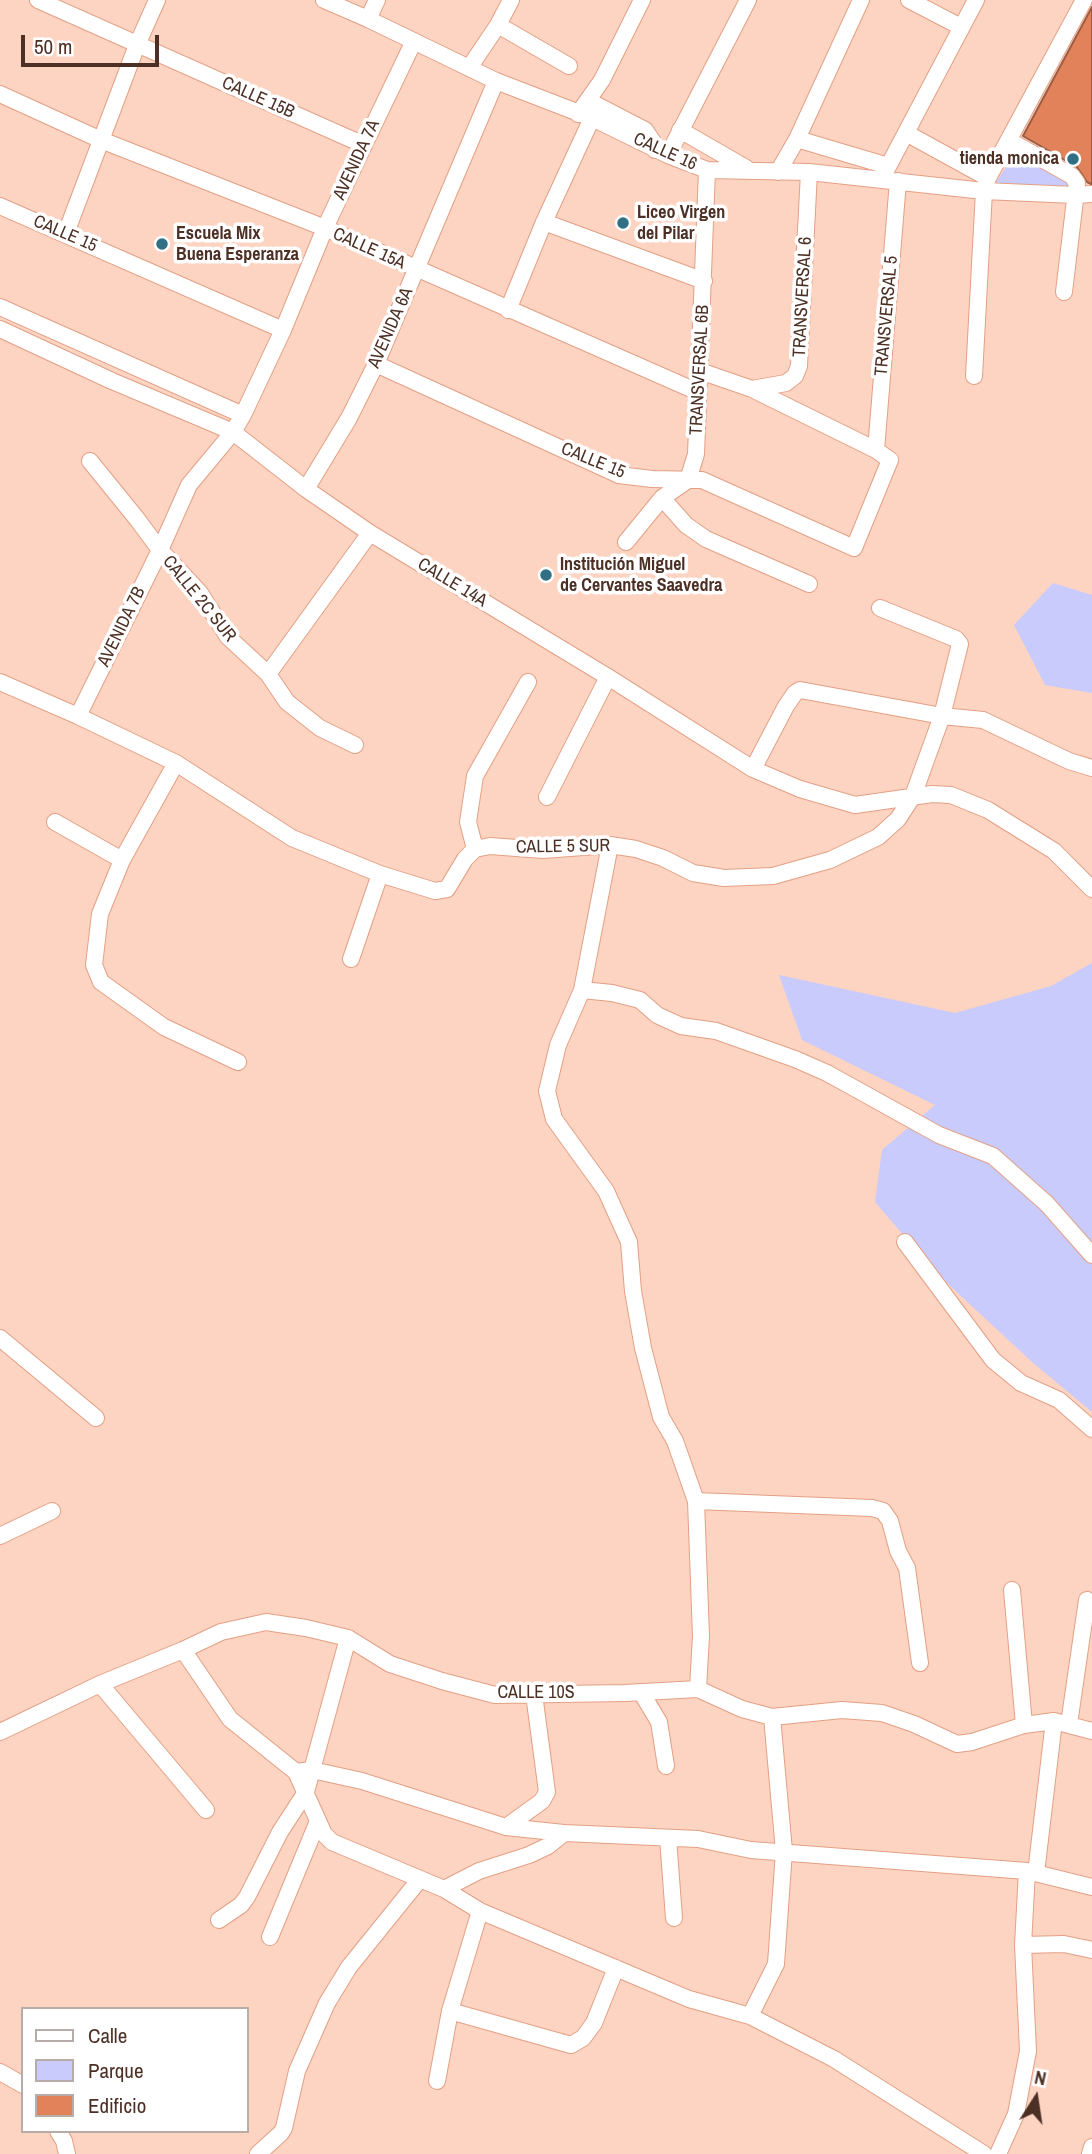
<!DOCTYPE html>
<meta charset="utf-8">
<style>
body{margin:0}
#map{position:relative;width:1092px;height:2154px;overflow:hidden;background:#fdd3c2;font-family:"Archivo Narrow",sans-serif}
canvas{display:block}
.legend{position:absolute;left:21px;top:2007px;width:228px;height:126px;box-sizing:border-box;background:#fff;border:2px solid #b7aca8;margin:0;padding:9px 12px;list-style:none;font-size:21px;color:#4c3025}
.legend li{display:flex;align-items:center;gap:14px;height:35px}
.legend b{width:35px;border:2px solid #b7aca8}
.north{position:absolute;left:1001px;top:2063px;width:70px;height:70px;-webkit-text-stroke:5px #fff;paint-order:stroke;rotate:12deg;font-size:19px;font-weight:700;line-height:28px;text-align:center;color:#4c3025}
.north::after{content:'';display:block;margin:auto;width:24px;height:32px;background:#4c3025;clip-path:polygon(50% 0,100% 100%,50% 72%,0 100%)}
.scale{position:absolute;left:21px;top:35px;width:138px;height:32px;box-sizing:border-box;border:4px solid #4c3025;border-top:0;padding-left:9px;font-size:21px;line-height:24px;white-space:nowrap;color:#4c3025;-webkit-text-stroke:5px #fff;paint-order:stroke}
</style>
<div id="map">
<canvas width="1092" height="2154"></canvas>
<ul class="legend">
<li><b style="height:9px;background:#fff"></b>Calle</li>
<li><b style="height:19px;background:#c9cbfd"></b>Parque</li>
<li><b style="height:19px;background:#e2825a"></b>Edificio</li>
</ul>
<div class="north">N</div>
<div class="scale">50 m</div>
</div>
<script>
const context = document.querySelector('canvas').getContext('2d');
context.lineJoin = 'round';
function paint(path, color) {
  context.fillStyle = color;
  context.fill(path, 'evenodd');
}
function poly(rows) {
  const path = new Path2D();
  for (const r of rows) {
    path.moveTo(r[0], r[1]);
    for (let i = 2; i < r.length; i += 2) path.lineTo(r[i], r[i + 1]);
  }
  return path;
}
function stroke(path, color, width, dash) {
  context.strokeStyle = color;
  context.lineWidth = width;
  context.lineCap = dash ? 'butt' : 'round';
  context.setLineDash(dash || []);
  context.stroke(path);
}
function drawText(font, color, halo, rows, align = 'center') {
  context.font = font + ' "Archivo Narrow",sans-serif';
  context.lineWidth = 7;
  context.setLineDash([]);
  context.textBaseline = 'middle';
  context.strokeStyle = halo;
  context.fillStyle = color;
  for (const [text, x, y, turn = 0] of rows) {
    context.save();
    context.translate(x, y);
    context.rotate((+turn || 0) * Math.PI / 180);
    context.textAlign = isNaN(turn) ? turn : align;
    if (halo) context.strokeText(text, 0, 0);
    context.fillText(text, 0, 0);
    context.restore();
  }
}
const green = poly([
 [1015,153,1074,183,1072,192,993,187],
 [1053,583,1092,595,1092,693,1045,685,1014,625],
 [1092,963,1092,1412,1032,1362,934,1271,875,1202,882,1150,935,1105,802,1040,779,975,955,1013,1051,986]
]);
const building = poly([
 [1092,7,1092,184,1091,184,1087,182,1077,167,1023,136,1092,7]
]);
const minor = poly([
 [38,0,364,145],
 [324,0,368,19,496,81,592,118,668,155,707,170,809,172,984,191,1075,195,1092,194],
 [909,0,961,27],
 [368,19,377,0],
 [498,25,569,66],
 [469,68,498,25,511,0],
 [0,94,101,140,325,228,698,392],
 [589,101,645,130,653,142,655,150],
 [578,114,602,80,642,0],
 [680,130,746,168],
 [906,133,988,178],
 [797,139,888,166],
 [1010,141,1072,176,1077,183,1064,292],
 [668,155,748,0],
 [778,172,797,139,861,0],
 [881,180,976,0],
 [0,206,283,330],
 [544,222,704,281],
 [66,233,137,45,157,0],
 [0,307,243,415],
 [508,310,544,222,592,118],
 [0,329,112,381,233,432,306,489,370,533,608,677,753,769,800,789,855,805,932,794,951,795,988,810,1054,851,1092,889],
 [376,364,619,475,652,479,702,480,854,548,890,460,876,450,752,389,700,371],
 [974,376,984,191,988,178,1084,0],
 [752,389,786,383,795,376,799,366,809,172],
 [876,450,898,181],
 [90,461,137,519,160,550,200,593,228,637,268,674,287,702,320,728,355,745],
 [306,489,349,418,376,364,496,81],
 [662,498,686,525,706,539,809,584],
 [626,542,662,498,688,480,696,454,707,170],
 [268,674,370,533],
 [0,682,78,716,176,763,292,838,380,874,435,891,447,889,465,859,475,849,490,846,543,850,610,845,636,849,663,858,693,873,724,878,773,876,830,860,878,837,898,819,913,796,942,716,960,644,956,639,880,608],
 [78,716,160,550,189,485,233,432,243,415,283,330,325,228,364,145,414,41],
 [176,763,122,860,100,914,94,965,101,982,164,1027,238,1062],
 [753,769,786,706,795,693,800,690,942,716,983,720,1069,761,1092,768],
 [547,797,608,677],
 [55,822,122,860],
 [610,845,582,990,558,1045,547,1091,554,1119,606,1191,629,1242,633,1291,643,1348,661,1417,675,1441,696,1501,701,1636,698,1689],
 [475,849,468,822,475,776,528,682],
 [351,959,380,874],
 [582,990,612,993,640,1000,657,1015,681,1026,716,1031,795,1059,827,1073,939,1135,993,1156,1047,1204,1092,1255],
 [905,1242,993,1360,1021,1383,1059,1400,1092,1429],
 [0,1338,96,1418],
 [696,1501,872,1508,883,1511,890,1521,898,1551,907,1568,920,1663],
 [0,1536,52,1511],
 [1012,1590,1024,1725],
 [183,1650,230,1719,296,1772,324,1834,332,1842,444,1889,480,1911,689,1999,750,2016,834,2059,984,2154],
 [100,1684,206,1810],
 [641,1692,659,1722,666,1766],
 [1069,1724,1087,1600],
 [0,1732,100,1684,183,1650,221,1632,266,1622,306,1628,348,1638,390,1664,442,1681,495,1695,625,1693,698,1689,742,1709,772,1717,842,1710,882,1713,914,1724,957,1744,972,1742,1024,1725,1054,1721,1092,1731],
 [296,1772,312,1770,362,1781,506,1827,564,1833,698,1839,751,1850,1027,1871,1092,1887],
 [506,1827,542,1801,547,1792,534,1694],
 [668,1838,674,1918],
 [1036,1873,1054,1721],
 [444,1889,479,1871,529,1855,548,1846,564,1833],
 [219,1920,241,1905,247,1897,280,1832,306,1792,348,1638],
 [270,1937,318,1821],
 [1023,1945,1064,1944,1092,1950],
 [450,2011,571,2045,583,2038,594,2023,616,1968],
 [750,2016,776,1964,784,1851,772,1717],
 [0,2072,23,2085],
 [437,2081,450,2011,480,1911],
 [58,2131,64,2141,67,2154],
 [258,2154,281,2133,284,2128,297,2071,327,2003,349,1967,420,1879],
 [998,2154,1016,2114,1028,2051,1023,1945,1027,1871],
 [1090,2154,1092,2147]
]);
const markers = [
 [1073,159,7,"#306f84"],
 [623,223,7,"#306f84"],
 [162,244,7,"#306f84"],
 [546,575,7,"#306f84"]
];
const streetNames = [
 ["CALLE 15B",258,98,24],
 ["CALLE 16",665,152,24],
 ["AVENIDA 7A",357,160,-65],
 ["CALLE 15",65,234,23],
 ["CALLE 15A",369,249,24],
 ["TRANSVERSAL 6",803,297,-87],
 ["TRANSVERSAL 5",887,316,-85],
 ["AVENIDA 6A",391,328,-66],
 ["TRANSVERSAL 6B",700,370,-87],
 ["CALLE 15",593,461,22],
 ["CALLE 14A",452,583,31],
 ["CALLE 2C SUR",199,599,51],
 ["AVENIDA 7B",122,627,-64],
 ["CALLE 5 SUR",563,847,-1],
 ["CALLE 10S",536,1693]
];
const poiNames = [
 ["tienda monica",1059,159,"right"],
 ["Liceo Virgen",637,213],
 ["del Pilar",637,234],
 ["Escuela Mix",176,234],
 ["Buena Esperanza",176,255],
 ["Institución Miguel",560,565],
 ["de Cervantes Saavedra",560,586]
];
paint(green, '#c9cbfd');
paint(building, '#e2825a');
stroke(building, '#9a5d43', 2);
stroke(minor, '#e3a084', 18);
stroke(minor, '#fff', 16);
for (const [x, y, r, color] of markers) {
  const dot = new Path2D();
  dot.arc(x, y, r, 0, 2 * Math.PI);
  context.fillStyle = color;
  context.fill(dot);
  stroke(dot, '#fff', 2.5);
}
drawText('18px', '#4c3025', '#fff', streetNames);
drawText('bold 18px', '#4c3025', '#fff', poiNames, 'left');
</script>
